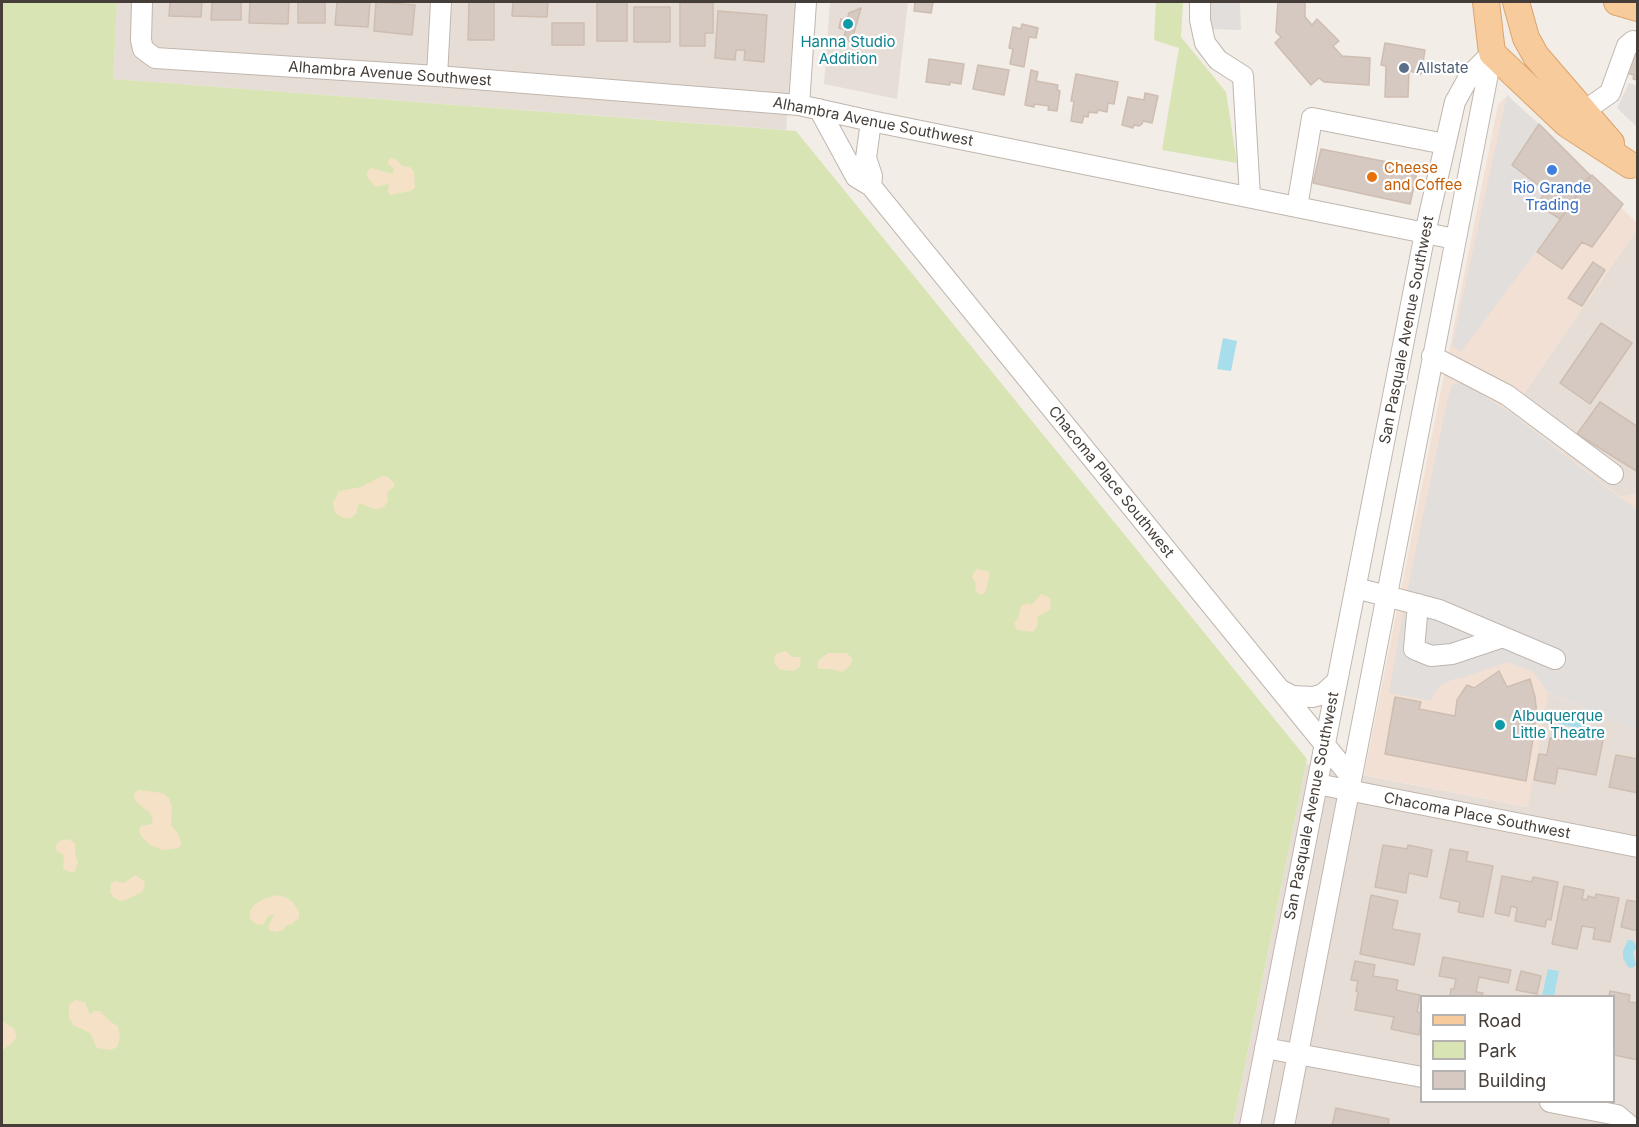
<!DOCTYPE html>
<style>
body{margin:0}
#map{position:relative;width:1639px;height:1127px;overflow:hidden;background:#f2ede7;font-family:Inter,sans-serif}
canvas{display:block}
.frame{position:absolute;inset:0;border:3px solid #453d37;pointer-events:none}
.legend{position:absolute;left:1420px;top:995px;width:195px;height:108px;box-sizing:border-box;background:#fff;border:2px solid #b5b1af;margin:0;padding:8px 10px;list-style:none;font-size:18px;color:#453d37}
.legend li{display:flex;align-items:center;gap:12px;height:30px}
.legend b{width:30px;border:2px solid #b5b1af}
</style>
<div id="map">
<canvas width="1639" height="1127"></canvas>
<div class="frame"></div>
<ul class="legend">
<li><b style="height:8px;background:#f7cb9c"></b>Road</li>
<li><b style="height:16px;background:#d8e4b3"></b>Park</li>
<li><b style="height:16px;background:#d6c9c1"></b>Building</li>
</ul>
</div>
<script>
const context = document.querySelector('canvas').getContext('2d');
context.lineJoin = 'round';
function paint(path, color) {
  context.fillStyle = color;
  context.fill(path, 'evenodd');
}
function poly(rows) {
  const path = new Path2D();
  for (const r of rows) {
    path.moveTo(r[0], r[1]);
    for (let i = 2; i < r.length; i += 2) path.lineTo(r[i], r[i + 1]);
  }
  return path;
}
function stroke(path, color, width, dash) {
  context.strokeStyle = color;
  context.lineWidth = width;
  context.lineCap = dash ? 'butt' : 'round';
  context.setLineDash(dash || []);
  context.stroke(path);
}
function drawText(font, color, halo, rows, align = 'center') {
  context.font = font + ' Inter,sans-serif';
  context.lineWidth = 4.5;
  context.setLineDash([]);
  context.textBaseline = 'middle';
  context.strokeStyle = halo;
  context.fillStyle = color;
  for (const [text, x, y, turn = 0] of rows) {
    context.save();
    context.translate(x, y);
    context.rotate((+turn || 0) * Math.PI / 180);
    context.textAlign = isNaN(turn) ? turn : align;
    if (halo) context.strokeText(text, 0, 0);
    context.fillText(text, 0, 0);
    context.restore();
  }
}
const residential = poly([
 [117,2,796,2,786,130,113,79],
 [830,2,908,2,897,99,824,84],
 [1637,229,1637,494,1620,497,1511,412],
 [1548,692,1637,732,1637,1125,1233,1126,1306,764,1527,807],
 [1422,996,1614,996,1614,1102,1422,1102]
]);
const commercial = poly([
 [1505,98,1512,101,1637,223,1637,229,1511,412,1620,497,1637,494,1637,732,1548,693,1528,807,1364,775,1498,105]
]);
const green = poly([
 [2,2,117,2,113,79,796,131,1307,759,1233,1125,2,1125],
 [1156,2,1183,2,1181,37,1226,92,1237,163,1162,150,1179,48,1154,40]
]);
const sand = poly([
 [391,158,396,159,402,166,410,167,414,171,415,188,411,191,390,195,388,192,389,184,376,187,367,177,367,172,371,168,393,174,394,169,388,164,388,161],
 [382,476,388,477,394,483,394,487,387,492,388,501,383,508,374,509,359,503,356,514,351,518,344,518,335,513,333,502,339,491,361,487],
 [976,569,988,571,990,574,986,591,983,594,979,594,975,590,976,584,972,577],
 [1041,594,1047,596,1051,600,1050,610,1038,616,1037,627,1033,632,1017,630,1014,623,1018,618,1021,606,1027,603,1031,605],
 [786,651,792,657,799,657,801,660,800,666,794,671,781,670,775,665,774,658,776,654],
 [828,653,847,653,852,658,852,663,843,672,831,669,819,669,817,666,818,661],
 [138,790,163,793,169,798,172,807,171,825,177,832,181,842,181,845,178,848,163,850,150,845,141,836,139,830,141,826,151,824,153,821,150,813,135,801,134,794],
 [68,839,75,843,75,853,78,863,75,871,72,873,63,869,64,855,57,851,55,848,59,841],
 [135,875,144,881,145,886,142,892,126,900,120,901,113,897,110,892,111,883,116,881,124,883],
 [277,895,285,897,293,902,299,912,299,918,292,924,286,926,283,930,276,932,269,930,268,927,274,914,268,916,264,924,257,925,250,919,250,911,254,905,263,899],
 [75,1000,85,1002,90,1015,94,1011,100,1011,111,1022,118,1026,120,1038,117,1047,111,1050,97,1048,90,1033,73,1025,69,1018,69,1005],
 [2,1020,14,1029,17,1036,14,1041,2,1051]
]);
const parking = poly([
 [1211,2,1240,2,1241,30,1210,29],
 [1629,83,1637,86,1637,127,1617,108],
 [1507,95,1539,124,1512,165,1546,191,1537,204,1560,219,1461,352,1452,346],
 [1461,382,1511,413,1620,498,1637,509,1637,732,1548,692,1533,672,1508,662,1461,678,1454,679,1440,685,1430,701,1389,693,1405,601,1449,393,1452,385]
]);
const water = poly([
 [1223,338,1237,341,1231,371,1217,369],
 [1561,713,1587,717,1585,729,1559,724],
 [1628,940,1632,940,1637,946,1633,953,1636,965,1632,968,1628,967,1623,958,1623,951],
 [1548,969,1559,971,1554,996,1542,996]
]);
const building = poly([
 [170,2,202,2,201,17,169,16,170,2],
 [212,2,241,2,241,20,211,20,212,2],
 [250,2,289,2,288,24,249,23,250,2],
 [298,2,325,2,325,23,298,23,298,2],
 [337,2,370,2,368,27,335,25,337,2],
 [376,2,415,5,412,35,374,31,376,2],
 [469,2,494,2,494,40,468,40,469,2],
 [513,2,548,2,547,17,512,16,513,2],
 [597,2,627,2,627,41,597,41,597,2],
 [915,2,933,2,931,13,914,11,915,2],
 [1278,2,1305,2,1305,17,1312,25,1317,19,1339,41,1333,46,1342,56,1370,58,1369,85,1324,82,1319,78,1311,85,1275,43,1281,37,1276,32,1278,2],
 [680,3,713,3,713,33,705,33,705,46,680,46,680,3],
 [634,7,670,7,670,42,634,42,634,7],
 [861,8,851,43,844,36,846,30,839,28,841,19,847,20,849,13,861,8],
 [718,11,767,15,764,62,744,60,745,50,736,50,735,60,715,58,718,11],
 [552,23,584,23,584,45,552,45,552,23],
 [1022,24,1038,28,1036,38,1029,37,1024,67,1010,64,1013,49,1009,48,1013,27,1021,29,1022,24],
 [1385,43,1425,50,1421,74,1409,71,1408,97,1385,97,1386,66,1381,65,1385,43],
 [1634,52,1638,53,1638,80,1633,79,1634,75,1627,73,1634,52],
 [929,59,964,64,961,84,950,82,950,85,926,82,929,59],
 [978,65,1009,70,1004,95,973,89,978,65],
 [1031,70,1038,72,1036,81,1058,85,1057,89,1060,91,1057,111,1048,110,1049,106,1034,104,1034,107,1025,105,1031,70],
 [1076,74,1118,82,1114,104,1108,103,1107,112,1098,110,1097,113,1089,112,1088,117,1084,116,1082,123,1071,121,1074,101,1071,101,1076,74],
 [1145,93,1158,96,1152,123,1143,121,1142,124,1139,126,1134,125,1133,128,1122,125,1128,97,1144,100,1145,93],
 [1539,124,1590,175,1560,219,1537,204,1546,191,1512,165,1539,124],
 [1321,149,1418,168,1410,204,1313,183,1321,149],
 [1592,175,1623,204,1592,247,1582,242,1562,269,1537,252,1592,175],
 [1593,262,1605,270,1582,306,1568,298,1593,262],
 [1601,323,1632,343,1590,404,1560,383,1601,323],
 [1600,402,1638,427,1638,472,1577,434,1600,402],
 [1499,671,1507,687,1530,679,1535,697,1537,715,1526,781,1385,754,1395,697,1421,702,1419,709,1455,716,1457,700,1467,685,1474,688,1499,671],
 [1584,731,1604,735,1596,775,1558,768,1555,784,1534,780,1539,754,1547,755,1550,738,1568,741,1569,733,1583,735,1584,731],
 [1616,755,1638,759,1638,793,1609,787,1616,755],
 [1383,845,1407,849,1408,845,1432,850,1427,877,1409,873,1406,893,1375,887,1383,845],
 [1450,849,1468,852,1466,861,1493,866,1483,917,1458,912,1460,902,1440,898,1450,849],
 [1502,876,1532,882,1533,877,1558,882,1551,920,1547,919,1545,927,1515,921,1517,908,1511,906,1509,916,1495,913,1502,876],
 [1564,886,1584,890,1582,899,1587,900,1588,896,1595,898,1596,894,1619,898,1610,942,1593,939,1595,928,1582,926,1577,949,1552,944,1564,886],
 [1371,895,1398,901,1392,929,1420,934,1414,965,1360,954,1371,895],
 [1627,900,1638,902,1638,931,1621,927,1627,900],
 [1443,957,1511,970,1508,983,1479,977,1476,992,1483,993,1482,996,1450,996,1451,989,1454,989,1456,979,1439,976,1443,957],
 [1355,961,1375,965,1373,976,1398,980,1396,990,1420,995,1417,1012,1422,1013,1419,1035,1391,1029,1394,1017,1355,1010,1358,992,1356,991,1358,981,1351,980,1355,961],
 [1521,971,1541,976,1537,994,1516,990,1521,971],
 [1610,991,1630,995,1629,1002,1638,1003,1638,1060,1614,1055,1614,996,1609,996,1610,991],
 [1336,1108,1389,1119,1388,1126,1332,1126,1336,1108]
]);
const minor = poly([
 [142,2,141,40,143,49,155,58,437,76,799,105,871,121,1455,239],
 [1200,2,1200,20,1205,43,1218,60,1243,76,1250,197],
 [437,76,441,2],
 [799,105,806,2],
 [819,109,856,177,871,186,1351,777],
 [1584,111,1610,93,1627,46,1633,41,1638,43],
 [871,121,866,158,872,176,871,186],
 [1297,207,1312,118,1445,144],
 [1432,356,1507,395,1613,474],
 [1356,588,1439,610,1555,659],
 [1418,604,1414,649,1431,656,1452,654,1503,637],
 [1281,690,1292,696,1313,697,1323,694,1337,681],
 [1317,784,1638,847],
 [1265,1048,1422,1077],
 [1550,1102,1617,1115,1630,1126],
 [1250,1126,1425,233,1455,102,1470,75,1492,53],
 [1284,1126,1492,53]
]);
const major = poly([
 [1486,2,1492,53,1567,124,1630,165],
 [1516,2,1526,38,1536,56,1611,143],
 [1617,2,1638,8]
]);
const markers = [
 [848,24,6,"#0f9aa8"],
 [1404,68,6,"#5c6f8a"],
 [1552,170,6,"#3f7fe0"],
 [1372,177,6,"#e8710a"],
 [1500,725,6,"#0f9aa8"]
];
const cultureNames = [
 ["Hanna Studio",848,42],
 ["Addition",848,59],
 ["Albuquerque",1512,716,"left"],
 ["Little Theatre",1512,733,"left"]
];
const serviceNames = [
 ["Allstate",1416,68]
];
const streetNames = [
 ["Alhambra Avenue Southwest",390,74,4],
 ["Alhambra Avenue Southwest",873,122,11],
 ["San Pasquale Avenue Southwest",1407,330,-79],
 ["Chacoma Place Southwest",1111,482,51],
 ["San Pasquale Avenue Southwest",1312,806,-79],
 ["Chacoma Place Southwest",1477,816,11]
];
const foodNames = [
 ["Cheese",1384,168],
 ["and Coffee",1384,185]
];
const shopNames = [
 ["Rio Grande",1552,188],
 ["Trading",1552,205]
];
paint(residential, '#e6ded6');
paint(commercial, '#f3e0d4');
paint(green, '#d8e4b3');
paint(sand, '#f4e1c6');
paint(parking, '#e1dedc');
paint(water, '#a8ddeb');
paint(building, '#d6c9c1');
stroke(building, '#cebdb1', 1.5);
stroke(minor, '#c0b6ae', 22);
stroke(major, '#dca46c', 28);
stroke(minor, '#fff', 20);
stroke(major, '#f7cb9c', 26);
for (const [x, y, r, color] of markers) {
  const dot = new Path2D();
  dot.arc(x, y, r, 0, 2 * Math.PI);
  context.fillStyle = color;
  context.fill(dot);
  stroke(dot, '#fff', 2);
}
drawText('15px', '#0d838f', '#fff', cultureNames);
drawText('15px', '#4e5e75', '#fff', serviceNames, 'left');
drawText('15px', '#453d37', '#fff', streetNames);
drawText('15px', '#c56008', '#fff', foodNames, 'left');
drawText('15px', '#366cbe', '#fff', shopNames);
</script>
